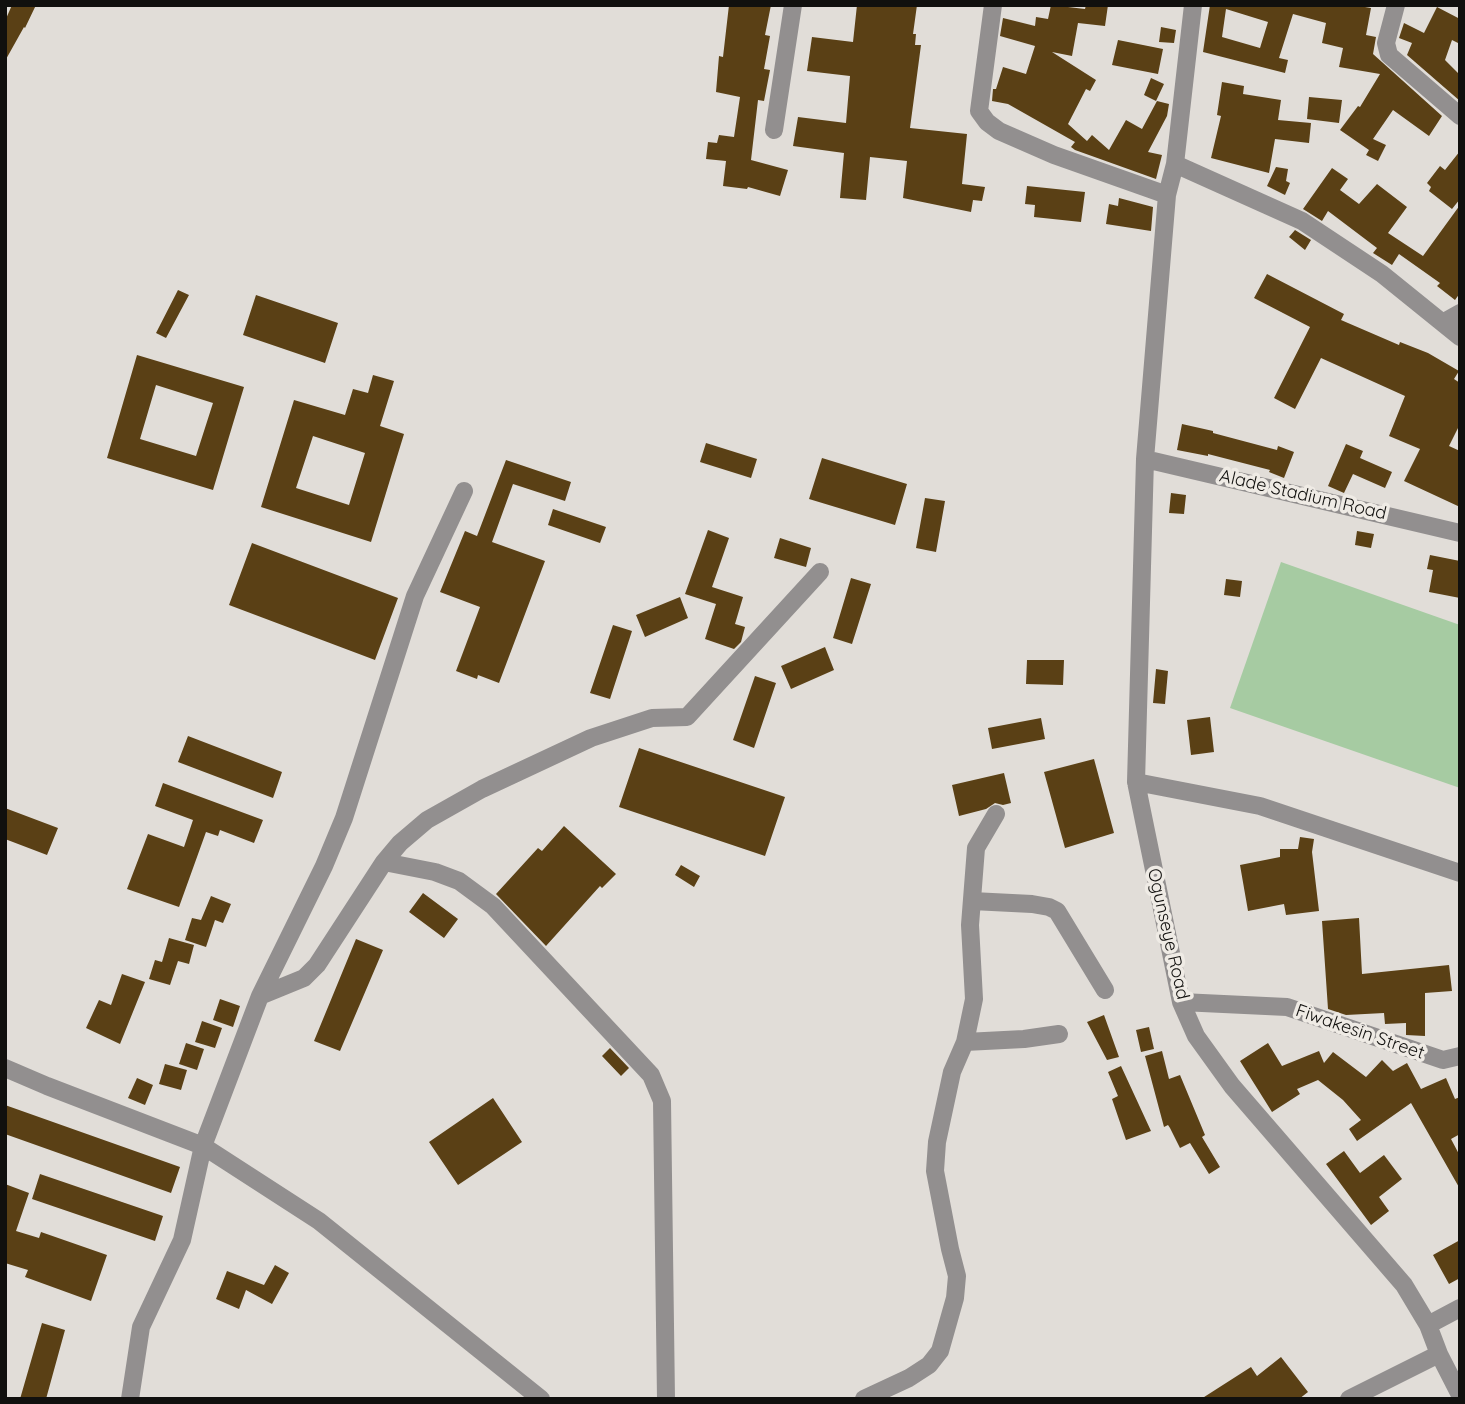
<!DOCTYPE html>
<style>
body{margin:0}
#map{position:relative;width:1465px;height:1404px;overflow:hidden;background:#e1ddd8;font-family:Quicksand,sans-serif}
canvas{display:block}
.frame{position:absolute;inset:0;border:7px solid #11100e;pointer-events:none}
</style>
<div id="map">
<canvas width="1465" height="1404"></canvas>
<div class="frame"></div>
</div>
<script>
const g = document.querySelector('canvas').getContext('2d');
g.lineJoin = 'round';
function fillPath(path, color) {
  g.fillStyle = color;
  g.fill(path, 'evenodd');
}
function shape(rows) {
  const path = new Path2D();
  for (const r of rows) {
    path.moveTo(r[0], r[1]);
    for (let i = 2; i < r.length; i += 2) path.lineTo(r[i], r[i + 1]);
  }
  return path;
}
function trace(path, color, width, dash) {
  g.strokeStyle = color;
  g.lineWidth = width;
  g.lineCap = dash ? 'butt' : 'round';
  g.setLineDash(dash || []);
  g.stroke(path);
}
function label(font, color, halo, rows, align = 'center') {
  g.font = font + ' Quicksand,sans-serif';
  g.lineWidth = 7;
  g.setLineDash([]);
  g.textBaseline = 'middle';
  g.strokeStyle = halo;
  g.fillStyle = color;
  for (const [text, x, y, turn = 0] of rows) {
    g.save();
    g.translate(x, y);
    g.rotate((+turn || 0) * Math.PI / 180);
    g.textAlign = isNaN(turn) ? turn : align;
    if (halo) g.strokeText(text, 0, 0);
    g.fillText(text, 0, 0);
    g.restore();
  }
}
fillPath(shape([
 [1281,562,1460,625,1460,788,1230,708]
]), '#a6cba2');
fillPath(shape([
 [12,5,36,5,25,28,24,27,5,61,5,21],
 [729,5,771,5,765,35,770,36,764,69,770,70,764,101,758,100,751,160,788,170,780,196,748,187,747,189,723,186,726,161,706,159,708,142,717,143,719,135,734,137,740,97,716,92,719,56,723,57],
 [857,5,917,5,913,34,916,34,915,45,921,45,910,128,967,134,962,184,985,187,982,201,973,200,971,212,903,198,907,161,870,157,866,200,840,198,844,153,793,146,798,117,846,123,850,76,807,71,812,37,853,42],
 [1051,5,1085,9,1086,5,1108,5,1105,26,1078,23,1072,56,1052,52,1096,80,1090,91,1086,89,1068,124,1087,141,1092,135,1109,150,1126,120,1142,129,1157,101,1169,104,1167,116,1148,152,1162,155,1156,179,1075,150,1071,147,1075,142,1008,104,992,101,993,89,996,89,1003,67,1026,74,1035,46,1000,36,1003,18,1035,26,1036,17,1048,19],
 [1210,5,1353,5,1371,8,1366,35,1376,37,1373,54,1442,116,1429,136,1393,110,1373,139,1386,145,1378,161,1366,155,1369,150,1340,130,1358,106,1360,107,1380,74,1339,67,1343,48,1322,43,1326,23,1293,14,1279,58,1288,60,1285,73,1203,52],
 [1226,9,1268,22,1260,48,1222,37],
 [1437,7,1460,19,1460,44,1452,40,1445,60,1460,75,1460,101,1407,55,1412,43,1399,38,1404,23,1424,33],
 [1161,27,1176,30,1174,43,1159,42],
 [1118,40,1163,49,1158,74,1112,65],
 [1151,78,1164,84,1156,101,1144,95],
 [1222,82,1244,86,1243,94,1281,100,1278,120,1311,123,1309,143,1275,139,1269,173,1211,158,1221,116,1217,115],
 [1309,97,1342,100,1339,123,1307,119],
 [1460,151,1460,199,1452,209,1429,191,1431,187,1427,183,1440,166,1445,170],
 [1276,167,1288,169,1286,181,1290,183,1285,195,1267,186],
 [1332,168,1348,179,1340,190,1359,204,1377,184,1407,207,1388,233,1423,256,1460,205,1460,293,1455,300,1437,286,1440,283,1399,254,1392,265,1373,253,1377,248,1328,211,1322,221,1303,209],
 [1027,186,1085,192,1081,222,1034,217,1035,205,1025,204],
 [1119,198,1153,207,1151,231,1106,224,1109,204,1118,206],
 [1295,230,1311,240,1305,250,1289,237],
 [1267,274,1344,314,1341,320,1399,345,1400,342,1428,353,1459,371,1454,379,1460,383,1460,424,1449,446,1460,451,1460,507,1404,481,1420,449,1389,436,1405,396,1321,358,1295,409,1274,398,1310,327,1254,298],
 [178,290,189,295,166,338,156,333],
 [256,295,338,323,325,363,243,335],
 [137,355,244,387,213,490,107,458],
 [156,385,213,403,196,456,140,439],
 [373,375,394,381,380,426,404,434,371,542,261,507,294,400,345,415,353,389,368,393],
 [313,436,365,453,349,505,296,488],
 [1182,424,1213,431,1213,433,1277,450,1278,446,1294,452,1284,478,1269,472,1270,470,1208,454,1208,456,1177,450],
 [706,443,757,459,751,478,700,462],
 [1346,444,1363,451,1360,458,1392,472,1385,488,1353,474,1344,493,1328,486],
 [822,458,907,484,895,525,809,499],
 [506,460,571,482,565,501,513,484,492,542,545,561,499,683,478,675,477,679,456,671,480,607,440,592,465,531,477,536],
 [1171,493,1186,495,1184,514,1169,513],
 [925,498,945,501,936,552,916,548],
 [553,509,606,527,600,543,548,525],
 [708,530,729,538,712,587,743,597,735,624,745,627,741,642,734,649,705,639,716,604,685,594],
 [1357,531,1374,534,1371,548,1355,545],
 [780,538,811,548,806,567,774,558],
 [252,543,398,598,375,660,229,605],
 [1430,555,1460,561,1460,598,1429,592,1433,570,1427,569],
 [851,578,871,584,852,644,833,638],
 [1226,579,1242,581,1240,597,1224,595],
 [680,597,688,618,645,637,636,615],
 [613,625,632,631,610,699,590,693],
 [825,647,834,670,791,689,781,666],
 [1027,660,1064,660,1063,685,1026,684],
 [1156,669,1168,671,1165,704,1153,703],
 [755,676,776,683,754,748,733,740],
 [1210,717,1214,752,1191,755,1187,720],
 [1041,718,1045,739,992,749,988,728],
 [188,736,282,772,273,798,178,762],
 [639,748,785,797,765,856,619,807],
 [1094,759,1114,833,1065,848,1044,772],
 [1004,773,1011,803,1003,805,995,803,986,809,959,816,952,785],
 [163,783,263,820,254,843,220,830,218,836,206,832,179,907,127,889,148,834,184,847,193,820,155,806],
 [5,808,58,828,47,855,5,839],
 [564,826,616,874,602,888,600,886,546,946,496,894,538,848,542,851],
 [1300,837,1314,839,1312,852,1319,911,1286,915,1284,904,1248,911,1240,865,1280,857,1280,849,1298,849],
 [681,865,700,876,694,887,675,875],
 [423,893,458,919,444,938,409,912],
 [211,896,231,904,223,923,215,920,206,947,185,940,192,918,201,920],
 [1359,918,1362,974,1449,965,1452,991,1425,993,1425,1036,1406,1035,1406,1023,1385,1024,1384,1013,1346,1015,1328,1009,1322,921],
 [169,938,194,945,189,964,178,961,170,985,149,979,155,960,162,962],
 [356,939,383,950,340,1051,314,1041],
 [122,974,145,982,120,1044,86,1028,99,1000,111,1005],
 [220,999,240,1006,233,1027,213,1020],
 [1104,1015,1119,1057,1107,1060,1087,1022],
 [202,1021,222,1028,215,1048,195,1042],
 [1149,1027,1154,1049,1141,1052,1136,1030],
 [186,1043,204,1049,197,1070,179,1064],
 [1268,1043,1282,1066,1319,1051,1324,1063,1333,1052,1366,1077,1382,1060,1393,1071,1407,1063,1421,1089,1446,1078,1455,1099,1460,1097,1460,1134,1451,1139,1460,1156,1460,1189,1411,1103,1357,1141,1349,1129,1361,1120,1343,1100,1318,1080,1297,1089,1300,1094,1272,1112,1240,1061],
 [610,1048,629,1068,621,1076,602,1056],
 [1162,1051,1169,1079,1180,1075,1205,1135,1202,1137,1220,1167,1209,1174,1190,1143,1180,1148,1170,1128,1168,1125,1164,1127,1145,1056],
 [165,1064,187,1070,181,1090,159,1084],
 [1121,1066,1151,1131,1126,1140,1112,1099,1118,1096,1108,1072],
 [137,1078,153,1085,145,1105,128,1098],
 [493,1098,522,1142,458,1185,429,1142],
 [5,1105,180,1167,171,1193,5,1134],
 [1344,1151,1360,1173,1384,1155,1402,1179,1379,1197,1389,1211,1371,1225,1326,1164],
 [40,1174,163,1216,155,1241,32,1199],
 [5,1184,29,1193,16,1231,39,1238,41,1232,107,1255,91,1301,25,1277,28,1270,5,1263],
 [1460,1240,1460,1278,1449,1284,1433,1255],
 [275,1265,289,1273,272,1304,246,1290,239,1309,216,1299,227,1271,264,1285],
 [42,1323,65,1330,46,1399,20,1399],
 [1281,1357,1308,1392,1299,1399,1201,1399,1251,1367,1257,1376]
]), '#5a4015');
trace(shape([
 [993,5,979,111,987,122,999,131,1054,155,1167,195],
 [1193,5,1175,164,1167,195,1145,459,1136,782,1181,1002,1196,1036,1232,1086,1404,1285,1428,1325,1439,1354,1349,1399],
 [1396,5,1386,43,1389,55,1460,116],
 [774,130,793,5],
 [1175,164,1302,221,1382,274,1460,337],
 [1444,322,1460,313],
 [1145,459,1460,533],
 [1136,782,1260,806,1460,873],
 [384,862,435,872,459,881,493,906,651,1075,662,1101,666,1399],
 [972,901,1032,904,1049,907,1057,911,1105,990],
 [260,996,304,978,317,965,384,862,400,843,427,820,482,789,591,738,652,718,687,717,820,572],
 [1181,1002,1287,1007,1443,1060,1460,1056],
 [965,1042,1024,1039,1059,1034],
 [5,1068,47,1086,203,1146,319,1221,541,1399],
 [1428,1325,1460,1308],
 [1439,1354,1460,1395],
 [130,1399,141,1327,182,1240,203,1146,260,996,324,866,344,818,415,596,464,491],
 [864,1399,909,1378,929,1365,940,1351,955,1298,957,1276,950,1249,935,1171,937,1142,952,1072,965,1042,974,999,970,925,976,848,996,814]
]), '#928f8f', 18);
label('18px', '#11100e', '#efebe5', [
 ["Alade Stadium Road",1303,495,13],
 ["Ogunseye Road",1168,934,77],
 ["Fiwakesin Street",1360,1032,19]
]);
</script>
